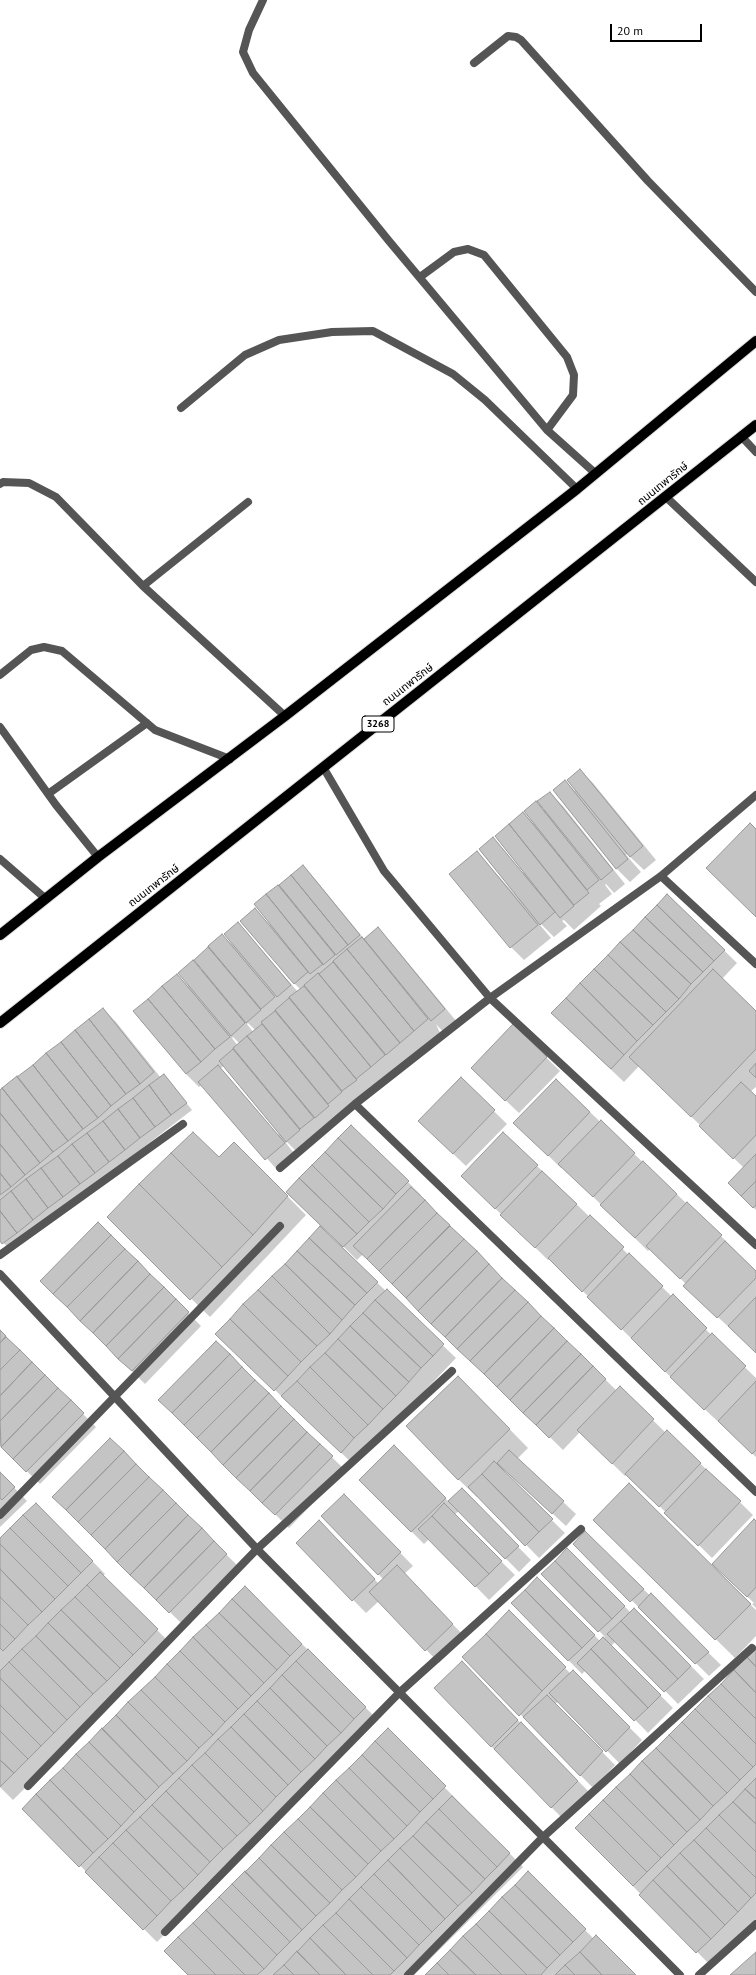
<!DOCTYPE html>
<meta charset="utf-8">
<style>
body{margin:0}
#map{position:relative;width:756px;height:1975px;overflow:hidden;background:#fff;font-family:"PT Sans",sans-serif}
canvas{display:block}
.scale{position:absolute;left:610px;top:24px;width:92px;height:18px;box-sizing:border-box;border:2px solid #000;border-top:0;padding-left:5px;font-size:12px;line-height:14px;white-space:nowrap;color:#000;-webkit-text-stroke:3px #fff;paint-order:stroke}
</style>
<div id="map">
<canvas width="756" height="1975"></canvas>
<div class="scale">20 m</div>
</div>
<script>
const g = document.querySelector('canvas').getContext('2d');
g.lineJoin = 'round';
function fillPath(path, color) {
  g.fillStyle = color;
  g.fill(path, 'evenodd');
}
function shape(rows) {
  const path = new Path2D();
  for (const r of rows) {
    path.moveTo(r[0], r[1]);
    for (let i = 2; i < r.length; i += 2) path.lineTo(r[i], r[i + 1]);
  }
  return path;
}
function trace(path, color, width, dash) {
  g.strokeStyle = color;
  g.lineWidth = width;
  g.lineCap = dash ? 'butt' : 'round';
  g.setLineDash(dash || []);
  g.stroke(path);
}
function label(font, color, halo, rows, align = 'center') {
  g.font = font + ' "PT Sans","Noto Sans Thai",sans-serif';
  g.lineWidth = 4;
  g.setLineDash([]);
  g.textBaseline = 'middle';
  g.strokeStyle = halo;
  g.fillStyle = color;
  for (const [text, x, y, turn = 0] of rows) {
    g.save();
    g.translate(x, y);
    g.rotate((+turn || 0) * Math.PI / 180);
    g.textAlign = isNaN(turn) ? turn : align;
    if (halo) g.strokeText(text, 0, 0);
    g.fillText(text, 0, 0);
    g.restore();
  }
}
fillPath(shape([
 [580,770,593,783,656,860,644,870,627,854,626,855,641,872,630,882,617,869,554,790,565,781,575,791],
 [550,793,563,806,625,884,614,893,606,884,605,885,612,894,599,904,601,906,574,930,564,920,562,921,567,926,554,937,541,924,540,925,551,938,524,960,511,947,477,852,519,899,520,898,493,838,523,873,525,872,496,836,523,813,533,823,536,802,544,811],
 [303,866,315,879,365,940,378,929,391,942,457,1022,444,1033,436,1024,440,1033,299,1154,287,1142,286,1143,297,1157,279,1172,202,1085,199,1087,186,1074,134,1012,177,975,188,986,192,962,204,973,205,972,195,960,222,935,233,945,238,923,298,992,300,989,294,983,255,910,270,925,271,924,255,904],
 [248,1023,256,1031,254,1033,247,1024],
 [233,1037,240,1044,238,1046,232,1038],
 [224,1065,280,1133,278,1135,220,1069],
 [667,895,737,963,722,979,756,1013,756,1087,750,1092,756,1098,756,1210,729,1183,744,1168,701,1126,639,1066,624,1082,565,1026],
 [103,1009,116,1022,161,1078,164,1075,192,1110,10,1250,0,1239,0,1092],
 [513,1025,560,1071,519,1113,485,1081],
 [461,1079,507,1124,466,1166,432,1134],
 [556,1080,721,1236,756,1272,756,1352,697,1298,686,1284,650,1249,648,1251,563,1167,561,1168,528,1136],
 [351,1126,421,1195,419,1197,617,1391,620,1388,666,1433,667,1431,753,1515,712,1558,627,1474,625,1476,580,1432,563,1450,363,1254,357,1260,301,1205],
 [234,1143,306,1215,210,1317,108,1217,219,1159],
 [537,1166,756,1378,756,1457,684,1390,550,1259,548,1260,462,1176],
 [98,1223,201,1326,145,1384,42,1281],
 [320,1228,456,1358,354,1465,216,1334],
 [0,1331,96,1427,40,1484,0,1445],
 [216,1343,345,1470,289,1528,160,1400],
 [477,1396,528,1448,517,1459,576,1514,566,1526,505,1470,503,1472,565,1533,539,1558,478,1496,477,1497,458,1479],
 [110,1440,239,1567,183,1625,54,1497],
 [394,1447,449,1502,462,1490,531,1560,519,1572,459,1511,454,1515,515,1575,489,1600,429,1539,424,1544,360,1480],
 [0,1473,27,1501,0,1527],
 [629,1485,756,1610,756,1636,735,1658,595,1520],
 [36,1504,105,1574,103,1576,170,1643,13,1800,0,1787,0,1540],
 [357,1508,413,1566,404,1574,465,1637,439,1663,379,1601,366,1613,297,1543,332,1535,379,1584,383,1579,323,1516],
 [756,1522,756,1608,752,1604,754,1603,727,1577],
 [585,1532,721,1665,709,1676,574,1544],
 [568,1549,630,1612,634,1609,704,1679,678,1704,616,1641,611,1646,673,1708,648,1733,586,1670,582,1674,512,1603,537,1578,600,1641,605,1637,543,1574],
 [245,1587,378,1720,157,1942,23,1809],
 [509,1612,571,1674,573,1671,642,1740,620,1764,559,1701,555,1704,615,1765,593,1788,464,1657],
 [756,1650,756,1919,710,1965,576,1828],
 [474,1676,591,1794,564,1820,491,1746],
 [388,1730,523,1867,414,1975,189,1975,165,1951],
 [528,1873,594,1939,634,1975,425,1975]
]), '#0003');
const building = shape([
 [580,769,643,846,630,857,567,780,580,769],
 [565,780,628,859,616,869,553,790,565,780],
 [550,792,613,870,601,880,537,801,550,792],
 [536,801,599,880,587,890,524,811,536,801],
 [523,812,589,893,574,905,509,824,523,812],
 [750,823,756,829,756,917,706,868,750,823],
 [509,824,574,906,560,918,495,836,509,824],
 [493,837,555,912,540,925,479,849,493,837],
 [477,851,538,925,510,948,449,874,477,851],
 [303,865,360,935,348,945,291,875,303,865],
 [291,875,348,945,336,955,279,885,291,875],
 [278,885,335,955,323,965,266,894,278,885],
 [266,894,323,964,310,974,254,904,266,894],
 [667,894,725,950,714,961,657,905,667,894],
 [657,905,714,961,703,972,645,917,657,905],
 [255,908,308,972,294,984,240,921,255,908],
 [645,917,703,972,691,984,633,930,645,917],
 [238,922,291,985,277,997,224,934,238,922],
 [378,927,445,1009,431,1021,364,939,378,927],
 [633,930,691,984,679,999,620,942,633,930],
 [222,934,275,997,261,1009,208,946,222,934],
 [362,937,428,1019,414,1031,347,949,362,937],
 [620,942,679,999,666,1012,608,955,620,942],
 [208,947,261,1010,246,1023,194,960,208,947],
 [347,949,414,1031,400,1043,333,961,347,949],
 [608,955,666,1012,653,1025,594,969,608,955],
 [193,960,245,1023,231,1036,178,973,193,960],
 [333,962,400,1043,386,1055,319,974,333,962],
 [594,969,653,1025,637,1041,580,983,594,969],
 [713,969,756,1011,756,1049,691,1117,629,1057,713,969],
 [318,973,385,1055,371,1067,304,985,318,973],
 [177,974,230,1037,215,1049,162,986,177,974],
 [580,983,637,1041,624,1055,566,998,580,983],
 [162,986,215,1049,201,1062,148,999,162,986],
 [304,986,371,1067,356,1079,289,997,304,986],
 [289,998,357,1080,342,1091,275,1010,289,998],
 [566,998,624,1055,611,1069,551,1013,566,998],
 [148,999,201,1062,186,1074,133,1011,148,999],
 [103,1008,154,1072,140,1084,89,1019,103,1008],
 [275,1011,342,1092,328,1104,261,1022,275,1011],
 [89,1019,140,1084,126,1094,75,1030,89,1019],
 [262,1024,329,1106,315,1118,247,1036,262,1024],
 [513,1024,547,1057,505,1101,471,1068,513,1024],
 [75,1030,126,1094,111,1106,61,1042,75,1030],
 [247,1036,314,1118,300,1129,233,1048,247,1036],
 [61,1042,111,1106,98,1118,46,1053,61,1042],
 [233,1049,300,1130,286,1142,219,1061,233,1049],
 [46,1053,98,1118,83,1129,33,1065,46,1053],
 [756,1063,756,1078,749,1071,756,1063],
 [33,1065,83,1129,68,1141,17,1077,33,1065],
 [218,1065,285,1143,265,1160,198,1082,218,1065],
 [164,1074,187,1103,171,1115,149,1085,164,1074],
 [17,1076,68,1141,53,1152,2,1088,17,1076],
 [461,1077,495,1110,453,1154,418,1121,461,1077],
 [556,1079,590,1112,548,1156,513,1123,556,1079],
 [741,1082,756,1096,756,1135,733,1159,699,1126,741,1082],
 [149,1085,171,1115,155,1127,133,1098,149,1085],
 [2,1088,53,1152,40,1163,0,1113,0,1090,2,1088],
 [133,1098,155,1127,140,1138,118,1109,133,1098],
 [118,1109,140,1138,125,1150,103,1121,118,1109],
 [0,1113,40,1163,25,1175,0,1144,0,1113],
 [601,1120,635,1153,593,1197,558,1164,601,1120],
 [103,1121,125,1150,109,1162,87,1133,103,1121],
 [351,1125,409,1181,396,1194,338,1138,351,1125],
 [193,1132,219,1157,234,1142,288,1196,253,1235,171,1153,193,1132],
 [503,1132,538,1165,495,1209,461,1176,503,1132],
 [87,1133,109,1162,95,1173,72,1144,87,1133],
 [338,1138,396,1194,383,1209,325,1152,338,1138],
 [0,1144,25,1175,11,1187,0,1173,0,1144],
 [72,1144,95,1173,80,1184,58,1156,72,1144],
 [325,1152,383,1209,369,1222,312,1165,325,1152],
 [171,1153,253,1235,222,1267,139,1184,171,1153],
 [756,1154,756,1181,741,1196,728,1183,756,1154],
 [58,1156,80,1184,63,1197,41,1168,58,1156],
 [643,1161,677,1194,635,1238,600,1205,643,1161],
 [312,1165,369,1222,357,1234,299,1178,312,1165],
 [41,1168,63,1197,48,1208,26,1179,41,1168],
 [542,1171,577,1204,535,1248,500,1215,542,1171],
 [0,1173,11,1187,0,1195,0,1173],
 [299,1178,357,1234,343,1247,286,1192,299,1178],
 [26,1179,48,1208,33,1220,11,1191,26,1179],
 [756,1181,756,1205,753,1208,741,1196,756,1181],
 [139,1184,222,1267,190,1300,107,1217,139,1184],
 [411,1187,425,1200,367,1259,353,1246,411,1187],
 [11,1191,33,1220,17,1233,0,1211,0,1200,11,1191],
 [425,1200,437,1213,379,1271,367,1259,425,1200],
 [687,1202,722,1235,680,1279,646,1246,687,1202],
 [0,1211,17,1233,2,1244,0,1241,0,1211],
 [437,1213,450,1225,392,1284,379,1271,437,1213],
 [590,1215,624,1247,582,1292,548,1258,590,1215],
 [98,1222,111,1235,53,1294,40,1281,98,1222],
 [320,1226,378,1282,367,1293,309,1238,320,1226],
 [450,1226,464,1239,406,1298,392,1284,450,1226],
 [111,1235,125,1249,67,1307,53,1294,111,1235],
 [309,1238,367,1293,355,1305,297,1251,309,1238],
 [464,1239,477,1251,418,1311,406,1298,464,1239],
 [725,1241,756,1271,756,1278,717,1318,683,1286,725,1241],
 [125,1249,138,1261,80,1321,67,1307,125,1249],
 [297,1251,355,1305,342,1320,285,1264,297,1251],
 [477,1251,489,1264,431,1324,418,1311,477,1251],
 [629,1253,663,1286,621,1330,587,1297,629,1253],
 [138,1261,150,1274,93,1333,80,1321,138,1261],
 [285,1264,342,1320,330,1334,272,1276,285,1264],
 [489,1264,502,1278,445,1337,431,1324,489,1264],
 [150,1274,164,1287,106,1346,93,1333,150,1274],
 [272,1276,330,1334,317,1346,258,1290,272,1276],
 [502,1278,515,1290,457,1349,445,1337,502,1278],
 [164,1287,176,1299,118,1359,106,1346,164,1287],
 [387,1289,444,1344,433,1356,375,1300,387,1289],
 [258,1290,317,1346,301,1362,243,1304,258,1290],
 [515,1290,528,1302,470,1361,457,1349,515,1290],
 [673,1294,707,1328,665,1372,631,1338,673,1294],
 [756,1297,756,1353,728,1326,756,1297],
 [176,1299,189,1312,132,1371,118,1359,176,1299],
 [375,1300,433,1356,421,1368,363,1313,375,1300],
 [528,1302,541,1316,484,1374,470,1361,528,1302],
 [243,1304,301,1362,288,1376,230,1319,243,1304],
 [363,1313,421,1368,409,1382,350,1326,363,1313],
 [541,1316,554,1328,497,1387,484,1374,541,1316],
 [230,1319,288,1376,274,1391,215,1334,230,1319],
 [350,1326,409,1382,396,1396,338,1339,350,1326],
 [554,1328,567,1341,510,1400,497,1387,554,1328],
 [0,1330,6,1336,0,1343,0,1330],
 [712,1333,746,1366,704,1410,670,1377,712,1333],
 [6,1337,20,1350,0,1370,0,1343,6,1337],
 [338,1339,396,1396,383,1409,325,1353,338,1339],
 [216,1341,230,1354,172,1413,158,1400,216,1341],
 [567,1341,581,1354,523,1413,510,1400,567,1341],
 [20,1350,32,1362,0,1396,0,1370,20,1350],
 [325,1353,383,1409,368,1425,310,1367,325,1353],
 [230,1354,242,1367,184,1425,172,1413,230,1354],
 [581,1354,593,1366,536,1425,523,1413,581,1354],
 [32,1362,45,1375,0,1421,0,1396,32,1362],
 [593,1366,606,1379,549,1438,536,1425,593,1366],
 [242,1367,255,1380,197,1438,184,1425,242,1367],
 [310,1367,368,1425,354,1438,297,1381,310,1367],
 [45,1375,58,1388,1,1447,0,1421,45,1375],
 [458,1376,510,1429,458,1480,406,1426,458,1376],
 [255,1380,269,1393,211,1452,197,1438,255,1380],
 [297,1381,354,1438,341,1453,281,1396,297,1381],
 [756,1381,756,1450,752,1454,718,1421,756,1381],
 [620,1386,654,1419,612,1464,577,1430,620,1386],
 [58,1388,71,1400,13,1459,1,1447,58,1388],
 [269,1393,281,1406,223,1465,211,1452,269,1393],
 [71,1400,84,1413,26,1472,13,1459,71,1400],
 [281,1406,294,1419,236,1478,223,1465,281,1406],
 [294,1419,307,1432,250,1491,236,1478,294,1419],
 [667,1430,701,1463,659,1507,625,1474,667,1430],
 [307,1432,320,1444,262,1503,250,1491,307,1432],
 [110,1438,124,1451,66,1510,52,1497,110,1438],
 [320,1444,333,1456,275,1515,262,1503,320,1444],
 [394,1445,446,1498,411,1532,359,1480,394,1445],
 [509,1450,564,1501,552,1514,497,1463,509,1450],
 [124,1451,136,1464,78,1522,66,1510,124,1451],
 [494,1461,553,1519,539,1532,482,1474,494,1461],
 [136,1464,149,1477,91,1535,78,1522,136,1464],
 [706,1469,741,1501,698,1546,664,1513,706,1469],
 [0,1472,15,1487,2,1500,0,1498,0,1472],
 [482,1474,539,1532,525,1546,468,1487,482,1474],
 [149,1477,163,1490,105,1549,91,1535,149,1477],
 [629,1483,751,1604,715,1640,593,1520,629,1483],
 [462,1488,519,1546,505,1559,448,1501,462,1488],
 [163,1490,176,1503,117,1562,105,1549,163,1490],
 [344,1494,401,1552,378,1575,321,1516,344,1494],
 [36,1503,93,1561,81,1573,23,1515,36,1503],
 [176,1503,188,1515,130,1575,117,1562,176,1503],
 [444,1503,502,1561,489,1574,432,1516,444,1503],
 [23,1515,81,1573,68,1586,10,1528,23,1515],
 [188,1515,202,1528,144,1588,130,1575,188,1515],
 [432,1516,489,1574,475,1587,418,1529,432,1516],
 [754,1519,756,1521,756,1587,747,1597,712,1564,754,1519],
 [319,1520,375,1579,352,1601,296,1543,319,1520],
 [10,1528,68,1586,55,1599,0,1544,0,1538,10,1528],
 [202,1528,214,1541,156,1600,144,1588,202,1528],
 [585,1531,644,1589,630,1602,573,1544,585,1531],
 [214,1541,227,1554,169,1613,156,1600,214,1541],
 [0,1544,55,1599,42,1612,0,1569,0,1544],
 [567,1548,625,1606,612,1619,555,1561,567,1548],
 [555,1561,612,1619,598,1632,541,1574,555,1561],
 [397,1565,453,1624,425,1651,369,1592,397,1565],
 [0,1569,42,1612,28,1625,0,1597,0,1569],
 [100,1572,158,1629,145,1643,87,1585,100,1572],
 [537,1577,595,1635,582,1648,525,1590,537,1577],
 [87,1585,145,1643,133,1655,75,1597,87,1585],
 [245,1586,302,1644,290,1656,232,1599,245,1586],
 [525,1590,582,1648,568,1661,511,1603,525,1590],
 [651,1593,709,1652,695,1664,638,1607,651,1593],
 [0,1597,28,1625,15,1639,0,1624,0,1597],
 [75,1597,133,1655,120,1668,61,1610,75,1597],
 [232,1599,290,1656,277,1670,219,1613,232,1599],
 [634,1608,691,1666,678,1679,621,1621,634,1608],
 [61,1610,120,1668,107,1681,48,1623,61,1610],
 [509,1610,566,1667,542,1691,486,1634,509,1610],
 [219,1613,277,1670,264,1683,206,1625,219,1613],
 [621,1621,678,1679,664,1692,607,1634,621,1621],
 [48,1623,107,1681,93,1694,36,1636,48,1623],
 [0,1624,15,1639,3,1651,0,1648,0,1624],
 [206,1625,264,1683,251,1696,193,1637,206,1625],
 [486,1634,542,1691,519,1716,462,1657,486,1634],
 [36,1636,93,1694,80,1707,22,1649,36,1636],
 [193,1637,251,1696,238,1709,180,1651,193,1637],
 [603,1637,661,1695,648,1708,591,1649,603,1637],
 [756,1648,756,1667,747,1657,756,1648],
 [22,1649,80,1707,67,1720,9,1662,22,1649],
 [308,1649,366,1707,354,1719,296,1661,308,1649],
 [591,1649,648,1708,634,1721,577,1663,591,1649],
 [180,1651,238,1709,225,1722,167,1664,180,1651],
 [747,1657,756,1667,756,1693,734,1670,747,1657],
 [296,1661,354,1719,341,1733,282,1675,296,1661],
 [462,1661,518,1720,491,1747,434,1688,462,1661],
 [9,1662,67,1720,54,1733,0,1678,0,1671,9,1662],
 [167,1664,225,1722,213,1735,155,1677,167,1664],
 [573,1670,630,1727,606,1752,549,1693,573,1670],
 [734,1670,756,1693,756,1719,721,1684,734,1670],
 [282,1675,341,1733,327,1746,270,1688,282,1675],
 [155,1677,213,1735,199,1748,141,1690,155,1677],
 [0,1678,54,1733,41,1746,0,1705,0,1678],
 [721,1684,756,1719,756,1744,708,1696,721,1684],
 [270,1688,327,1746,315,1759,257,1701,270,1688],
 [141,1690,199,1748,187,1761,128,1702,141,1690],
 [547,1695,603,1751,580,1776,523,1717,547,1695],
 [708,1696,756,1744,756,1764,753,1767,695,1709,708,1696],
 [257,1701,315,1759,301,1772,244,1714,257,1701],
 [128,1702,187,1761,173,1774,116,1715,128,1702],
 [0,1705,41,1746,28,1759,0,1731,0,1705],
 [695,1709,753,1767,740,1780,682,1722,695,1709],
 [244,1714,301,1772,288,1785,231,1727,244,1714],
 [116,1715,173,1774,159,1787,102,1729,116,1715],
 [521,1722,578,1781,551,1808,494,1749,521,1722],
 [682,1722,740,1780,727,1793,669,1735,682,1722],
 [231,1727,288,1785,276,1797,218,1739,231,1727],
 [102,1728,159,1787,146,1800,89,1742,102,1728],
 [388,1728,446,1786,433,1799,375,1741,388,1728],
 [0,1731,28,1759,14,1773,0,1760,0,1731],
 [669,1735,727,1793,713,1806,656,1748,669,1735],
 [218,1739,276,1797,263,1811,205,1753,218,1739],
 [375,1741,433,1799,420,1812,362,1755,375,1741],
 [89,1742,146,1800,134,1812,76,1754,89,1742],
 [656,1748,713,1806,700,1820,642,1761,656,1748],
 [205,1753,263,1811,250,1824,192,1765,205,1753],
 [76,1754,134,1812,121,1826,63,1768,76,1754],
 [362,1755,420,1812,407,1826,349,1768,362,1755],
 [0,1760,14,1773,0,1787,0,1760],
 [642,1761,700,1820,687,1832,630,1774,642,1761],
 [192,1765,250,1824,237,1836,179,1778,192,1765],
 [63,1768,121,1826,108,1839,50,1780,63,1768],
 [349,1768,407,1826,394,1839,336,1780,349,1768],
 [630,1774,687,1832,674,1845,616,1787,630,1774],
 [179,1778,237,1836,223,1849,166,1791,179,1778],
 [756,1778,756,1799,745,1789,756,1778],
 [50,1780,108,1839,93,1853,36,1794,50,1780],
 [336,1780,394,1839,381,1851,323,1793,336,1780],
 [616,1787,674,1845,661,1858,603,1800,616,1787],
 [745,1789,756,1799,756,1824,733,1802,745,1789],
 [166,1791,223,1849,210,1862,152,1805,166,1791],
 [323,1793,381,1851,368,1864,310,1807,323,1793],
 [36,1794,93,1853,79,1867,22,1809,36,1794],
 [452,1796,510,1853,497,1867,439,1809,452,1796],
 [603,1800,661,1858,647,1872,589,1814,603,1800],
 [733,1802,756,1824,756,1852,719,1815,733,1802],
 [152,1805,210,1862,198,1875,140,1817,152,1805],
 [310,1807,368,1864,356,1877,298,1819,310,1807],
 [439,1809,497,1867,485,1879,426,1822,439,1809],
 [589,1814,647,1872,633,1886,575,1828,589,1814],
 [719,1815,756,1852,756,1878,706,1828,719,1815],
 [140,1817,198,1875,184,1889,126,1830,140,1817],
 [298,1819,356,1877,342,1890,284,1832,298,1819],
 [426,1822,485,1879,472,1893,413,1836,426,1822],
 [706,1828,756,1878,756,1893,751,1898,694,1840,706,1828],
 [126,1830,184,1889,171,1901,113,1843,126,1830],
 [284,1832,342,1890,330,1903,271,1845,284,1832],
 [413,1836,472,1893,458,1906,400,1848,413,1836],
 [694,1840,751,1898,738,1912,680,1853,694,1840],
 [113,1843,171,1901,157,1916,99,1857,113,1843],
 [271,1845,330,1903,316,1916,259,1858,271,1845],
 [400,1848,458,1906,445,1919,388,1860,400,1848],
 [680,1853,738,1912,725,1925,667,1866,680,1853],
 [99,1857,157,1916,143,1930,85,1872,99,1857],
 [259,1858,316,1916,302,1930,245,1872,259,1858],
 [388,1860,445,1919,432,1932,374,1874,388,1860],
 [667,1866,725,1925,711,1939,653,1880,667,1866],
 [245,1871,302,1930,290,1942,232,1884,245,1871],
 [528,1871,586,1929,573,1942,515,1885,528,1871],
 [374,1874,432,1932,419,1945,361,1887,374,1874],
 [653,1880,711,1939,696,1953,639,1895,653,1880],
 [232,1884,290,1942,277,1955,219,1897,232,1884],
 [515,1885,573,1942,560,1955,502,1897,515,1885],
 [361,1887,419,1945,407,1958,349,1899,361,1887],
 [219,1897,277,1955,264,1969,206,1910,219,1897],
 [502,1897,560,1955,547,1968,489,1911,502,1897],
 [349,1899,407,1958,394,1971,336,1913,349,1899],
 [206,1910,264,1969,257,1975,245,1975,193,1923,206,1910],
 [489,1911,547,1968,541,1975,527,1975,476,1924,489,1911],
 [336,1913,394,1971,390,1975,373,1975,323,1925,336,1913],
 [193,1923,245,1975,216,1975,178,1937,193,1923],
 [476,1924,527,1975,502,1975,463,1936,476,1924],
 [323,1925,373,1975,346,1975,310,1938,323,1925],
 [596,1935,636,1975,602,1975,580,1952,596,1935],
 [463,1936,502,1975,476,1975,450,1950,463,1936],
 [178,1937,216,1975,188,1975,164,1951,178,1937],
 [310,1938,346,1975,320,1975,297,1952,310,1938],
 [450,1950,476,1975,449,1975,437,1963,450,1950],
 [297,1951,320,1975,294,1975,284,1965,297,1951],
 [580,1952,602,1975,575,1975,565,1965,580,1952],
 [756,1952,756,1975,730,1975,756,1952],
 [437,1963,449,1975,425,1975,437,1963],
 [284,1965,294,1975,273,1975,284,1965],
 [565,1965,575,1975,555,1975,565,1965]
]);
fillPath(building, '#c4c4c4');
trace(building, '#999', 1);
const primary = shape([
 [0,935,98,857,285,716,577,489,756,341],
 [0,1023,756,425]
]);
trace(primary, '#dbdbdb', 12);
trace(shape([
 [263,0,249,30,243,52,253,73,389,241,547,430,595,473],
 [474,63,508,36,516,37,521,40,648,181,756,292],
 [420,277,454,252,468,249,484,255,567,357,574,375,573,395,547,430],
 [181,408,245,355,279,340,332,332,373,331,453,374,485,400,577,489],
 [741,436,756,452],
 [666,497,756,582],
 [0,675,31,650,44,647,62,651,155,730,230,759],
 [0,727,56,805,98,857],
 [48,794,147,723]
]), '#555', 8);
trace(shape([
 [0,484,3,482,29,483,56,497,143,586,285,716],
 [143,586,248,502],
 [323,767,384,871,490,998,756,1245],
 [0,859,46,899],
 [661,876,756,964],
 [355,1104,756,1492],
 [280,1168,355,1104,490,998,661,876,756,795],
 [0,1255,183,1124],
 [0,1274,257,1549,680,1975],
 [0,1515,280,1226],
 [28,1786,257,1549,452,1371],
 [165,1932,399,1693,581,1529],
 [408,1975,542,1838,752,1648],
 [699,1975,756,1924]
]), '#555', 8);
trace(primary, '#000', 10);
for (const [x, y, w] of [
 [378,724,32]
]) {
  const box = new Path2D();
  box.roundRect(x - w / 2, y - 8, w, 16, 3);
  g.fillStyle = '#fff';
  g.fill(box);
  trace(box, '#000', 1);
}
label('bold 10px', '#000', null, [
 ["3268",378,724]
]);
label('11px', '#000', '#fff', [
 ["ถนนเทพารักษ์",663,484,-39],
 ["ถนนเทพารักษ์",408,685,-38],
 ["ถนนเทพารักษ์",154,886,-38]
]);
</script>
